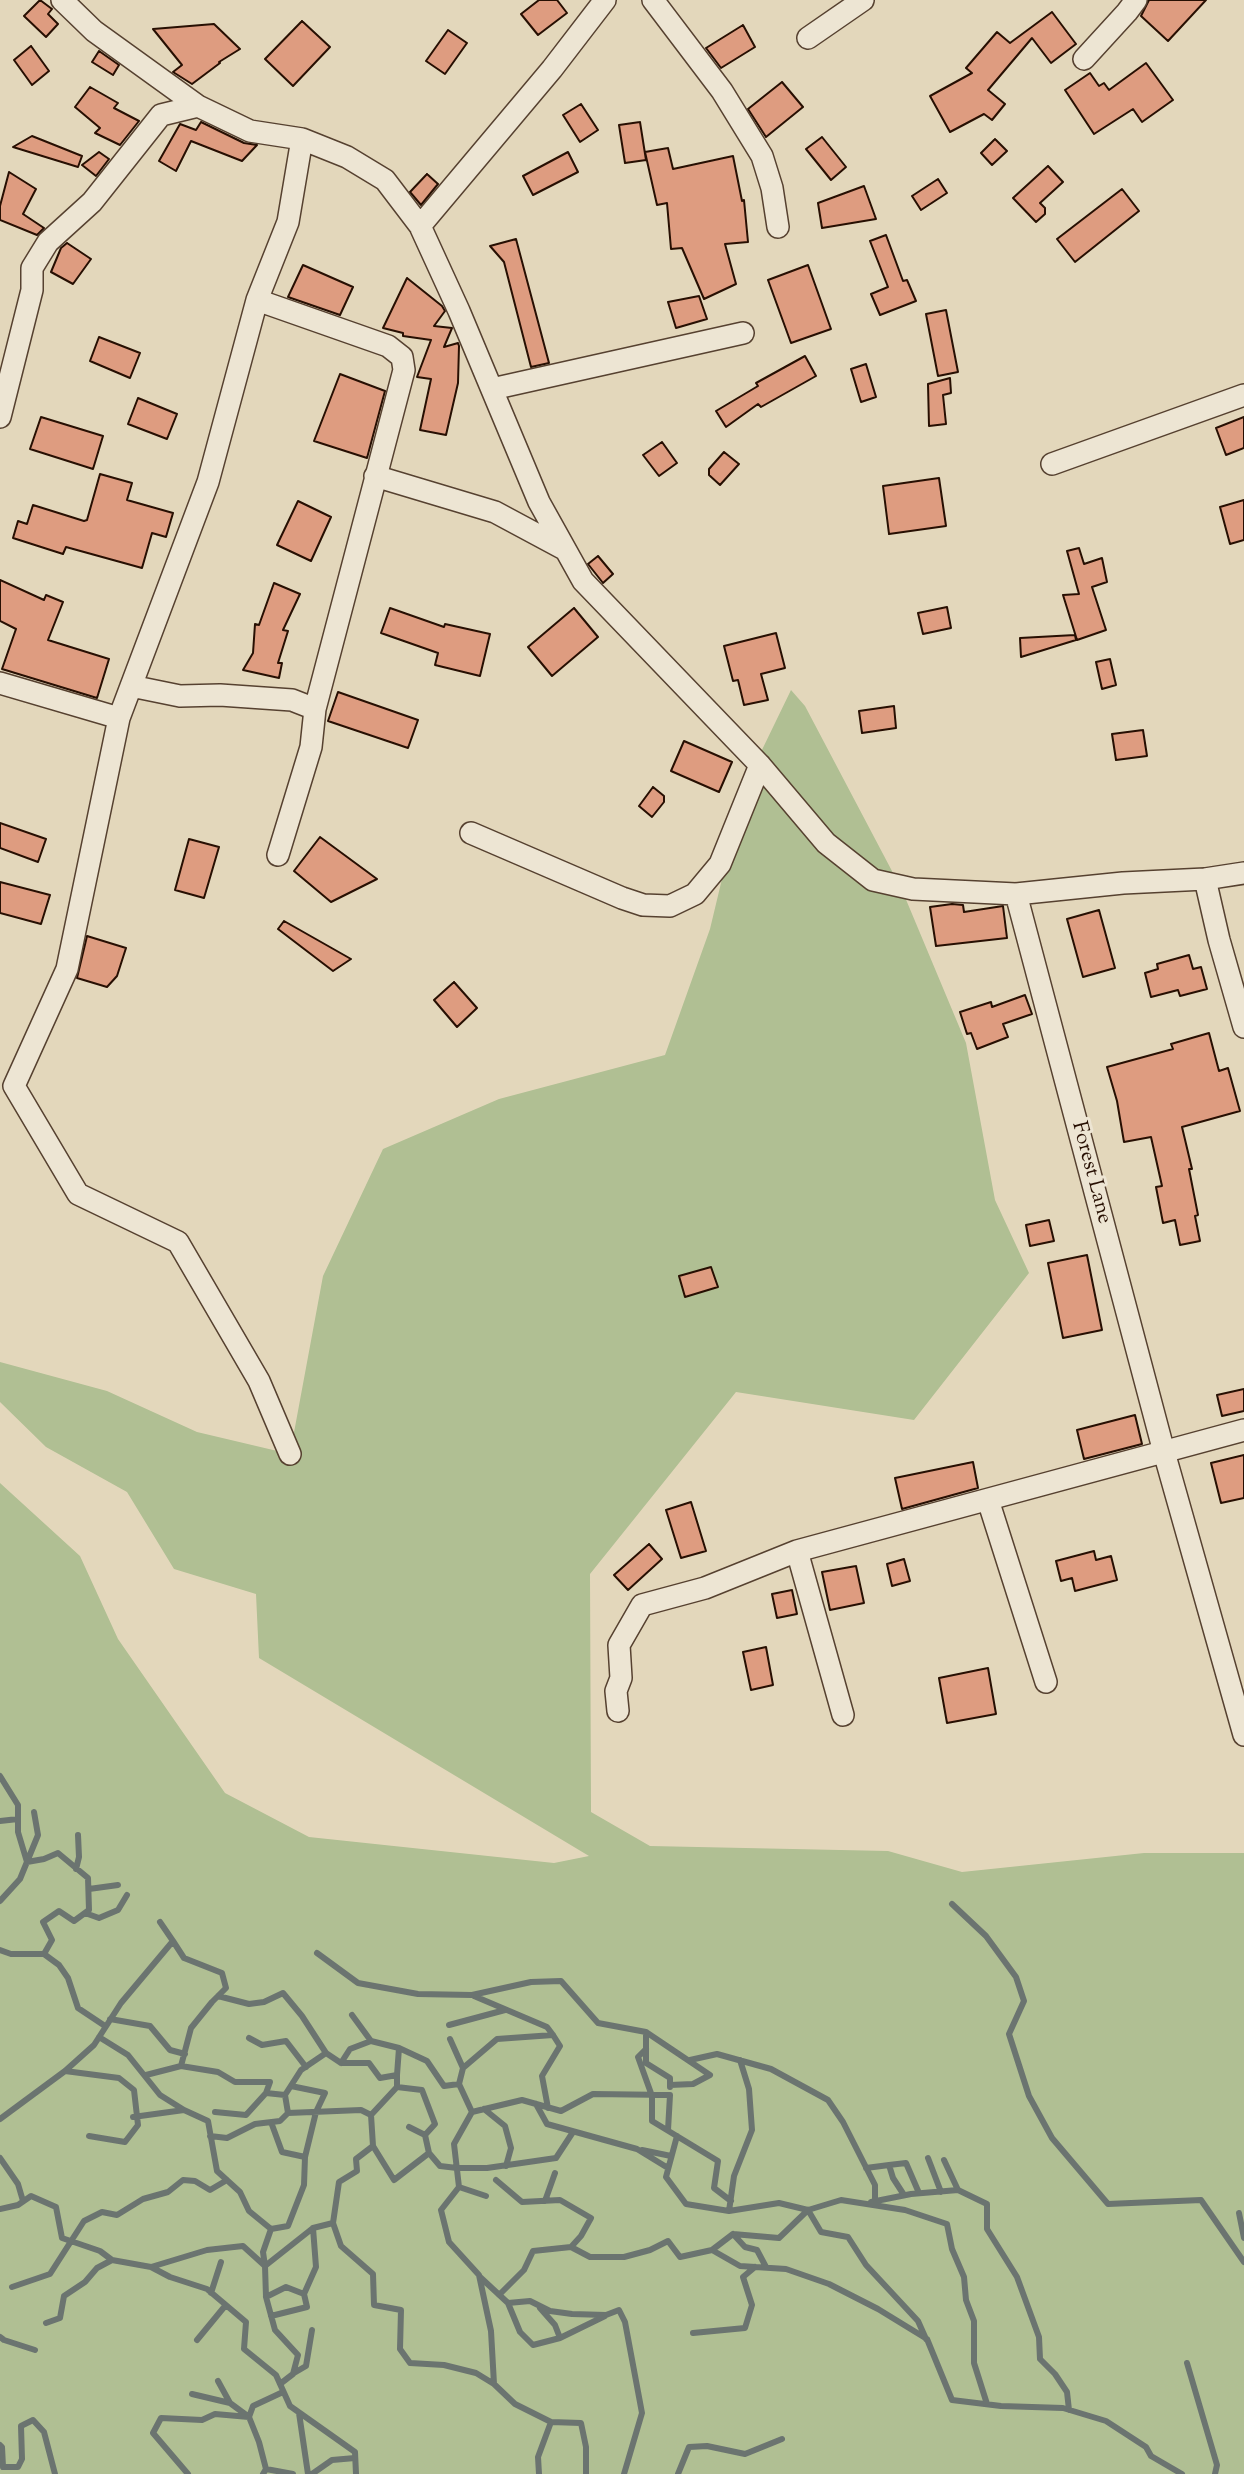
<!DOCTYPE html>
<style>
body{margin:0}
canvas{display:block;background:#e3d7bb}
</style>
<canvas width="1244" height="2474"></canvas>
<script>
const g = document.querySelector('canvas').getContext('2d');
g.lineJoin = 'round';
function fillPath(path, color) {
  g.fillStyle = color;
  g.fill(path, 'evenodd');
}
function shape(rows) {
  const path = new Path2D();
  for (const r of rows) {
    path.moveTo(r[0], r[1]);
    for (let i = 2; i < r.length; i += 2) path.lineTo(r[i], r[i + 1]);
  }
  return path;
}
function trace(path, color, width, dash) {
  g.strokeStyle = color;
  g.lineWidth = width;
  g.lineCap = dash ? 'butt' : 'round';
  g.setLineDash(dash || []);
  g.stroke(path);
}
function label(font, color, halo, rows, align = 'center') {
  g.font = font + ' "Sorts Mill Goudy",serif';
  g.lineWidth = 6;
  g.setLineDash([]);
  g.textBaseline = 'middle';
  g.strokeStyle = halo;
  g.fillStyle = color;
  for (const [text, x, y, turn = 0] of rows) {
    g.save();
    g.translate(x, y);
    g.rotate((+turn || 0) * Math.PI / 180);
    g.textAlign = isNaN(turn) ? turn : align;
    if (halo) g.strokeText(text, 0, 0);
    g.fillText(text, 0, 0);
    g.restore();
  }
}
fillPath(shape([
 [791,690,805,706,902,890,966,1043,995,1200,1029,1273,914,1420,736,1392,590,1574,591,1812,650,1846,888,1851,962,1872,1144,1853,1244,1853,1244,2474,0,2474,0,1483,80,1556,118,1639,225,1793,309,1837,554,1863,589,1856,259,1658,256,1594,174,1569,127,1492,46,1447,0,1402,0,1362,107,1391,197,1432,290,1454,323,1276,383,1149,499,1099,665,1055,710,929,744,787]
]), '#b0bf93');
trace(shape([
 [0,1776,18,1805,18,1832,27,1862,44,1859,58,1853,88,1878,89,1910,74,1921,59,1911,43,1922,52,1940,44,1954],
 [0,1821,18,1819],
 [76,1869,79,1857,78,1835],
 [89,1889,118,1885],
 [0,1901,20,1879,38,1835,34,1812],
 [952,1904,986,1936,1016,1977,1024,2001,1009,2034,1029,2096,1052,2138,1108,2204,1201,2200,1244,2262],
 [85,1913,99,1918,118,1910,127,1895],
 [173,1941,184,1958,222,1973,226,1988,212,2002,191,2028,181,2066,218,2072,235,2082,270,2082,266,2093],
 [0,1950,11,1954,44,1954,59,1965,68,1978,78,2008,105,2026],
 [317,1953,358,1983,418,1994,472,1995,531,1982,561,1981,598,2023,646,2032,710,2075,693,2084,670,2085],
 [218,1996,249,2004,264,2002,283,1993,302,2016,326,2053,301,2070,285,2095],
 [474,1996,547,2027,553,2035,560,2046,542,2076,548,2108],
 [352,2015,371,2041,399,2048,427,2061,444,2086,459,2084],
 [110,2019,150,2026,170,2050,185,2054],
 [449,2025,505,2010],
 [646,2032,646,2063,670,2078,670,2087],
 [99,2037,128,2055,160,2095,184,2110],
 [249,2038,262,2045,286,2041,306,2067],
 [450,2039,463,2068,459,2084,472,2112,522,2100,561,2111,593,2094,670,2095,668,2130],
 [646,2049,638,2057,652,2096,652,2121,718,2161,714,2188,731,2201],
 [326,2053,341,2063,350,2049,371,2041],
 [690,2060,717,2054,771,2069,828,2100,843,2122,875,2185,875,2201],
 [341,2063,369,2063,380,2078,397,2075,397,2087],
 [463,2068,497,2039,553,2035],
 [65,2071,119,2078,134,2090,138,2125,125,2142,89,2136],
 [146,2075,181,2066],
 [397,2075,399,2048],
 [291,2086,325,2093,316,2112,305,2157],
 [536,2104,547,2124,637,2149,668,2168],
 [484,2109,505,2126,511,2148,506,2166],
 [215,2112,246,2115,266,2093,285,2095,288,2113,361,2110,371,2115,373,2146,394,2180,429,2153,440,2166,457,2168,487,2168,556,2158,573,2132],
 [472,2112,454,2144,459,2187,441,2210,449,2242,479,2275,491,2331,494,2384,515,2404,551,2422,581,2423,586,2447,586,2474],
 [371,2115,397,2087,422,2090,435,2124,425,2135],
 [133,2117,184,2110,208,2121,217,2171,240,2192,249,2211,271,2229,263,2252,265,2266,313,2228,333,2223,339,2182,357,2171,356,2159,373,2146],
 [0,2119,65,2071,94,2045,121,2003,173,1941,160,1922],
 [409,2127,425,2135,429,2153],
 [210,2136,227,2138,255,2124,280,2121,288,2113],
 [677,2136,666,2177,686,2204,729,2211,779,2203,808,2210,841,2200,905,2210,947,2224,952,2249,964,2277,966,2300,974,2321,974,2363,987,2404],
 [642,2150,671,2156],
 [0,2158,18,2184,23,2201],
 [928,2158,941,2192],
 [944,2160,958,2190,987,2204,987,2229,1017,2277,1039,2337,1040,2359,1055,2374,1067,2392,1069,2410],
 [889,2165,906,2163,919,2193],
 [866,2168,889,2165,893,2178,904,2195],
 [496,2180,522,2202,560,2200,591,2218,581,2236,571,2247],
 [459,2187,486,2196],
 [545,2201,555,2173],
 [871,2202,911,2194,958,2190],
 [0,2209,18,2205,31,2196,56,2207,62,2238,100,2251,112,2260,151,2267,170,2277,207,2289,246,2322,244,2349,276,2375,290,2406,355,2452,356,2474],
 [729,2211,734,2176,752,2130,749,2089,740,2060],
 [1239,2213,1244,2238],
 [333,2223,341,2246,373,2274,374,2305,401,2310,400,2349,410,2363,444,2365,476,2373,494,2384],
 [271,2229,288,2226,304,2185,305,2157,282,2152,271,2122],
 [733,2234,745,2247,757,2250,766,2267],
 [712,2250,740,2266,786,2269,829,2284,878,2309,927,2339,952,2400,1001,2406,1063,2408,1106,2421,1146,2447,1151,2456,1182,2474],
 [151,2267,207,2250,243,2246,265,2266,266,2297,275,2330,298,2355,293,2374,280,2384],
 [480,2277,508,2303,530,2301,550,2311,572,2314,606,2315,619,2310,625,2322,642,2413,624,2474],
 [12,2287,50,2274,84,2221,102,2212,117,2215,143,2199,168,2192,183,2180,195,2181,210,2190,227,2180],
 [211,2293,221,2262],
 [499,2295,524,2270,533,2251,571,2247,590,2257,624,2257,650,2250,668,2241,680,2257,712,2250,733,2234,779,2238,808,2210,821,2232,848,2237,866,2265,918,2321,926,2339],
 [266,2297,286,2287,304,2294],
 [508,2303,520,2332,533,2345,560,2338,605,2316],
 [540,2308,555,2325,560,2338],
 [271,2316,307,2307,304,2294,316,2267,313,2228],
 [46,2323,60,2318,64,2296,85,2282,97,2268,112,2260],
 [693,2333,745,2328,752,2305,743,2277,755,2267],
 [0,2337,4,2340,35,2350],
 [197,2340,225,2306],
 [1187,2363,1217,2465,1215,2474],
 [294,2373,306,2366,312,2330],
 [218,2381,230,2403,249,2417,259,2442,266,2469],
 [192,2394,230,2403],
 [299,2413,308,2474],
 [0,2445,2,2447,3,2467,18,2467,22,2459,21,2426,33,2420,44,2432,55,2474],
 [188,2474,153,2433,161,2418,202,2420,215,2414,249,2417,253,2406,283,2392],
 [263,2474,266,2469,293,2474],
 [312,2474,332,2460,355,2458],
 [539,2474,538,2457,551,2422],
 [678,2474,689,2447,707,2446,745,2454,782,2439]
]), '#6b7470', 6);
const building = shape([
 [40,0,52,9,48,14,58,24,46,37,24,16,40,0],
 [539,0,557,0,567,13,538,35,521,14,539,0],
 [1149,0,1206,0,1168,41,1141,16,1149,0],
 [1052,12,1076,44,1051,63,1032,38,988,90,1005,104,992,120,984,114,950,132,930,96,972,73,966,68,997,32,1010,43,1052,12],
 [302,21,330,47,293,86,265,59,302,21],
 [214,24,240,49,219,62,220,63,192,84,173,72,182,65,153,29,214,24],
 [743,25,755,47,721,68,706,48,743,25],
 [448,30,467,43,445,74,426,61,448,30],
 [31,46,49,71,32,85,14,60,31,46],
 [99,51,119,65,113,75,92,62,99,51],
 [1146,63,1173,100,1142,122,1133,109,1094,134,1065,90,1090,73,1099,86,1104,83,1109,90,1146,63],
 [782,82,803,107,766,137,748,109,782,82],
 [90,87,118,103,114,108,139,121,120,145,95,133,100,128,75,107,90,87],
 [581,104,598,130,580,142,563,115,581,104],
 [201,122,244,143,257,145,242,161,191,141,176,171,159,161,180,124,196,130,201,122],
 [640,122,646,160,625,163,619,125,640,122],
 [32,136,82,156,78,167,13,147,32,136],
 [822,137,846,167,831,180,806,149,822,137],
 [995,139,1007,151,992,165,981,153,995,139],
 [668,148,673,169,733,156,742,201,744,200,748,242,725,244,736,284,704,299,682,248,671,249,667,203,657,205,645,152,668,148],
 [99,152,109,159,96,176,82,165,99,152],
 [568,152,578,172,533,195,523,176,568,152],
 [1048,166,1063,182,1040,203,1045,208,1045,214,1036,222,1013,198,1048,166],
 [9,172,36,189,23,214,44,228,37,235,0,220,0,206,9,172],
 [427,174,438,184,421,205,410,192,427,174],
 [938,179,947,193,921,210,912,196,938,179],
 [864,186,876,219,822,228,818,203,864,186],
 [1122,189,1139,211,1075,262,1057,239,1122,189],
 [886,235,903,281,907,280,916,301,880,315,871,294,888,287,870,241,886,235],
 [516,239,549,363,531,367,504,262,490,246,516,239],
 [67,243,91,259,73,284,51,272,61,248,67,243],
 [303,265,353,287,340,315,288,297,303,265],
 [808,265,831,329,791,343,768,280,808,265],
 [407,278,442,306,445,311,434,326,452,328,444,347,458,343,459,346,458,383,446,435,420,430,431,379,417,377,431,340,403,336,403,333,383,328,407,278],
 [699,296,707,319,676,328,668,302,699,296],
 [946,310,958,372,938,376,926,314,946,310],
 [99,337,140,353,130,378,90,361,99,337],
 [805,356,816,376,761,407,758,404,726,427,716,411,758,386,756,383,805,356],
 [866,364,876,397,861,402,851,369,866,364],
 [340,374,385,391,367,458,314,441,340,374],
 [950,378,951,393,943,395,946,424,929,426,928,384,950,378],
 [138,398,177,414,167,439,128,424,138,398],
 [41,417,103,436,93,469,30,449,41,417],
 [1244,417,1244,448,1226,455,1216,428,1244,417],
 [662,442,677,463,659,476,643,455,662,442],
 [724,452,739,464,720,485,709,475,709,469,724,452],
 [100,474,132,483,127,500,173,513,166,537,152,533,142,568,66,547,63,554,13,538,18,521,27,524,33,505,84,521,87,520,100,474],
 [939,478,946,526,889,534,883,486,939,478],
 [1244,500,1244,540,1230,544,1220,507,1244,500],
 [298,501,331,517,311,561,277,545,298,501],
 [1079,548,1084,564,1102,558,1107,582,1092,587,1106,630,1077,640,1063,595,1079,594,1067,551,1079,548],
 [598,556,613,574,603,583,588,564,598,556],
 [0,580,44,600,46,595,63,602,48,640,109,659,97,698,2,669,16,629,0,621,0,580],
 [274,583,300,594,283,630,288,631,278,663,282,663,279,678,243,670,253,653,255,624,259,625,274,583],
 [947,607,951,628,923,634,918,613,947,607],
 [390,608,444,627,445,624,490,634,480,676,435,665,438,653,381,633,390,608],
 [574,608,598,637,552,676,528,647,574,608],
 [776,633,785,668,761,674,768,700,744,705,738,680,733,681,724,646,776,633],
 [1075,635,1076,640,1021,657,1020,638,1075,635],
 [1110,659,1116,685,1102,689,1096,662,1110,659],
 [338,692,418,720,408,748,328,721,338,692],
 [894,706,896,728,862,733,859,711,894,706],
 [1143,730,1147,756,1116,760,1112,734,1143,730],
 [684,741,732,762,719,792,671,771,684,741],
 [653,787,664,796,664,802,652,817,639,806,653,787],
 [0,823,46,839,38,862,0,848,0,823],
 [320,837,377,879,331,902,294,871,320,837],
 [189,839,219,847,204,898,175,890,189,839],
 [0,882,50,895,41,924,0,913,0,882],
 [952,904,963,905,964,912,1003,906,1007,938,936,946,930,907,952,904],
 [1099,910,1115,968,1083,977,1067,919,1099,910],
 [284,921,351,959,333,971,278,929,284,921],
 [87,936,126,948,117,976,107,987,77,978,87,936],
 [1189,955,1193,969,1201,967,1207,989,1180,996,1178,990,1151,997,1145,973,1158,969,1157,964,1189,955],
 [454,982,477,1008,457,1027,434,1000,454,982],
 [1025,995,1032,1014,1003,1024,1008,1037,977,1049,971,1033,967,1034,960,1012,991,1002,992,1007,1025,995],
 [1209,1033,1219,1071,1228,1068,1240,1111,1182,1127,1192,1169,1189,1169,1198,1215,1195,1216,1200,1241,1180,1245,1175,1220,1163,1223,1156,1187,1162,1186,1151,1137,1124,1142,1117,1101,1107,1067,1173,1049,1171,1044,1209,1033],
 [1049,1220,1054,1241,1030,1246,1026,1225,1049,1220],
 [1087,1255,1102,1330,1063,1338,1048,1263,1087,1255],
 [711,1267,718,1287,685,1297,679,1276,711,1267],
 [1244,1389,1244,1411,1222,1416,1217,1395,1244,1389],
 [1135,1415,1142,1444,1084,1459,1077,1430,1135,1415],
 [1244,1455,1244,1498,1221,1503,1211,1463,1244,1455],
 [973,1462,978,1488,902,1509,895,1478,973,1462],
 [691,1502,706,1551,681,1558,666,1510,691,1502],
 [649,1544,662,1559,628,1590,614,1575,649,1544],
 [1094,1551,1096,1560,1111,1556,1117,1580,1075,1591,1072,1578,1061,1581,1056,1561,1094,1551],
 [904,1559,910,1581,892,1586,887,1564,904,1559],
 [856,1566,864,1603,830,1610,822,1572,856,1566],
 [792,1590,797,1614,777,1618,772,1594,792,1590],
 [766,1647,773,1685,751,1690,743,1652,766,1647],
 [988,1668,996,1714,947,1723,939,1678,988,1668]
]);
fillPath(building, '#de9c80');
trace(building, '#270f02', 2);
const minor = shape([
 [653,0,722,91,762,156,772,188,778,227],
 [808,38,863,0],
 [1084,59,1127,12,1136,0],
 [302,139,347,157,385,180,420,226,459,311,539,502,583,581,760,765,826,843,873,880,913,889,1016,894,1123,883,1205,879,1244,873],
 [420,226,552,69,605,0],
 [492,389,743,333],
 [0,417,32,290,32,268,48,242,92,202,161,115,198,106],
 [1052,464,1244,395],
 [375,476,495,512,564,549],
 [0,683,119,718,208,482,257,300,288,222,302,139,250,131,198,106,94,31,62,0],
 [131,686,180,696,220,695,292,700,315,709,404,370,402,357,388,346,257,300],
 [119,718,67,969,14,1086,78,1194,178,1242,259,1381,290,1454],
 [471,833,622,898,643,905,670,906,695,894,720,864,760,765],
 [278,855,311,747,315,709],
 [1205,879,1219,940,1244,1027],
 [1016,894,1164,1452,1244,1735],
 [988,1500,1046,1682],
 [797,1551,843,1715],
 [618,1711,616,1691,621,1678,619,1645,642,1605,705,1588,797,1551,1244,1430]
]);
trace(minor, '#564130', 24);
trace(minor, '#ede5d3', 21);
label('21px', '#270f02', '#ede5d3', [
 ["Forest Lane",1090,1173,75]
]);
</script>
